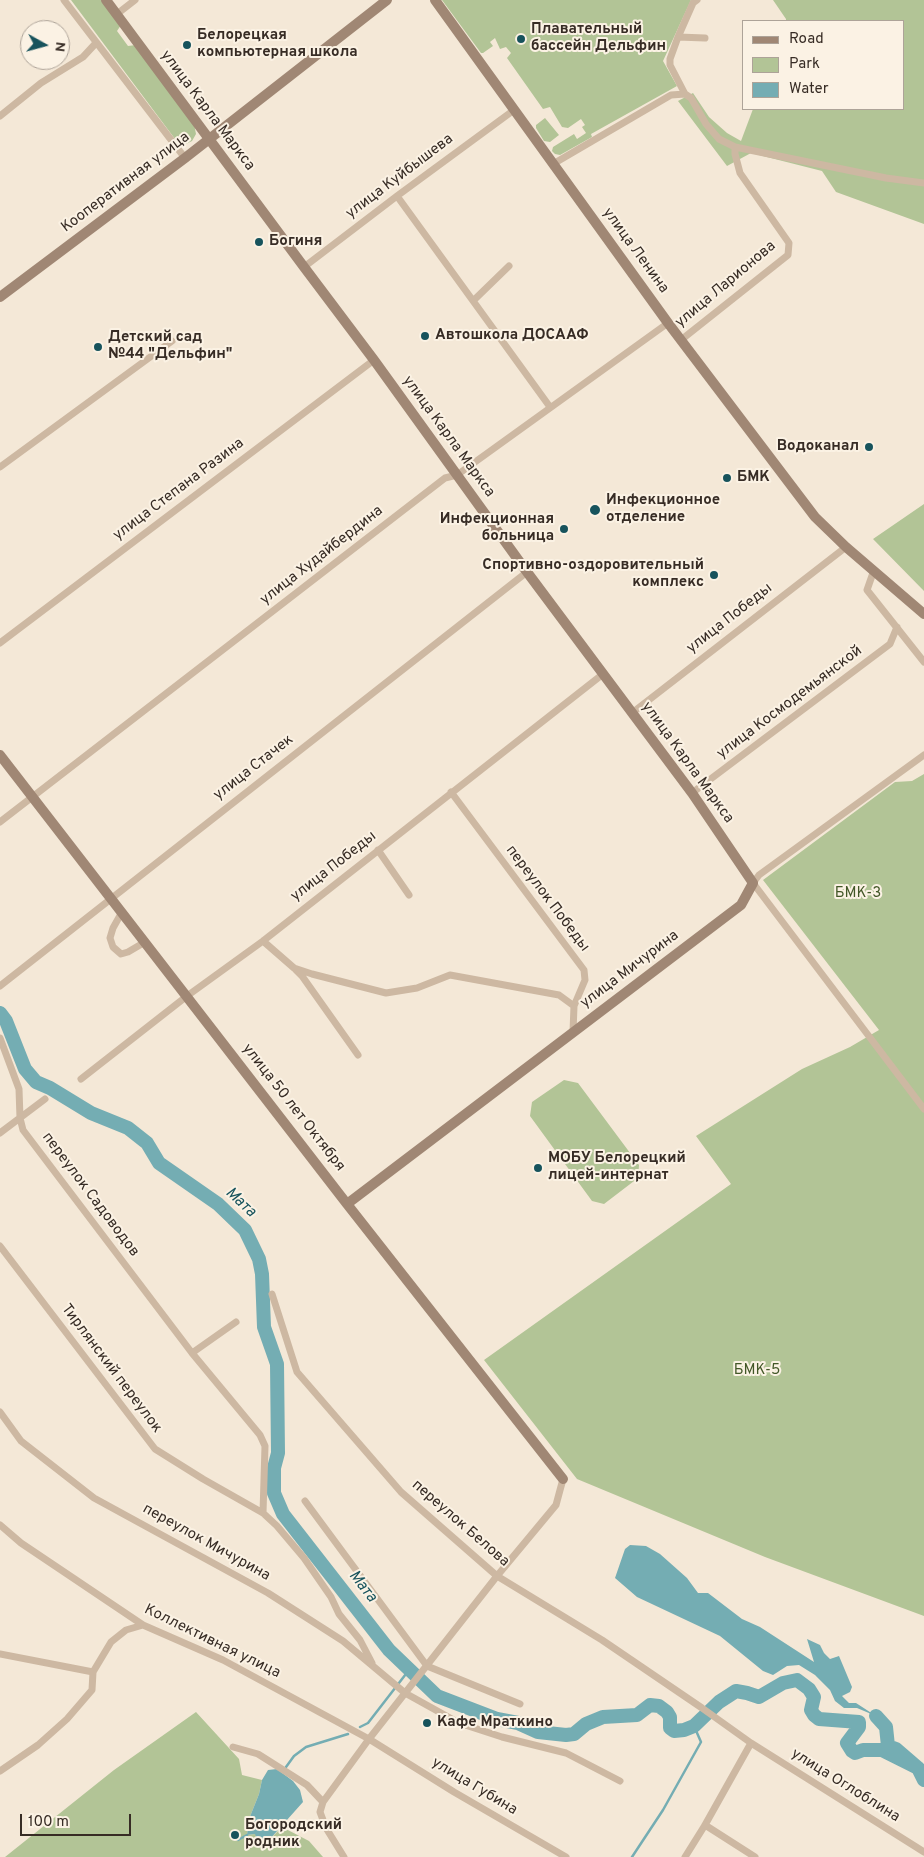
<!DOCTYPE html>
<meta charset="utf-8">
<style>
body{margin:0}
#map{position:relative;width:924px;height:1857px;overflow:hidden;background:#f4e8d7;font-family:Overpass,sans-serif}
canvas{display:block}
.legend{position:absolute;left:742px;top:20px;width:162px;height:90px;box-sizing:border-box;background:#fbf2e4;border:1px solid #ada398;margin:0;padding:6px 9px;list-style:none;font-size:15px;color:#372c25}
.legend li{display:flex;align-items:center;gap:10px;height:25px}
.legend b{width:25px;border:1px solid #ada398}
.north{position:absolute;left:20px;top:20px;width:50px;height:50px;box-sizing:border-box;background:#fbf2e4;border:1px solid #ada398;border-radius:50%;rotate:97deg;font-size:14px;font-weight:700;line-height:20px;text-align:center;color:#372c25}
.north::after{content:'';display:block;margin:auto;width:18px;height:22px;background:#17535c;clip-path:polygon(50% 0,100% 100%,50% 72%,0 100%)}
.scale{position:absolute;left:20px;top:1814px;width:111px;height:22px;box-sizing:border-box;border:2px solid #372c25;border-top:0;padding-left:6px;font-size:15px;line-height:18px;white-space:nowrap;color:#372c25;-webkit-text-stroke:4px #fbf2e4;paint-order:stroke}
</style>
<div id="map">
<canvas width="924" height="1857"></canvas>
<ul class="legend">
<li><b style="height:6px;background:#a08774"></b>Road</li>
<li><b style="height:14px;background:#b2c496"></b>Park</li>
<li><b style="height:14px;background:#74adb3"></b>Water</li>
</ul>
<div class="north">N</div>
<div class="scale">100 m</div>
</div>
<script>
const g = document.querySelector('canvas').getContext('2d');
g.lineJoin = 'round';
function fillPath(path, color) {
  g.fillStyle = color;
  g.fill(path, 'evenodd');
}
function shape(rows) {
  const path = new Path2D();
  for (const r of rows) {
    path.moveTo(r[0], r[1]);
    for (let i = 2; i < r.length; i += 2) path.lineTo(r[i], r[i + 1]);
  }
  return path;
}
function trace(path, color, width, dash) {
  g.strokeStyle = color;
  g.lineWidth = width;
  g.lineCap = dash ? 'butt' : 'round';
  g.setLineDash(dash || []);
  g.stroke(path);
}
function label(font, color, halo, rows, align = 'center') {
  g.font = font + ' Overpass,sans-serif';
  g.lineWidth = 4;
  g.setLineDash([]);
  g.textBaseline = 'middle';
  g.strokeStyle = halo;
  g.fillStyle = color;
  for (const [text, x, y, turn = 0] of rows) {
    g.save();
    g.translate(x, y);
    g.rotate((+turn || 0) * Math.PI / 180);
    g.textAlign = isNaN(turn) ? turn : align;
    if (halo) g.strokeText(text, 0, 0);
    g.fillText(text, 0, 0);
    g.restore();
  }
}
fillPath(shape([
 [71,0,102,0,121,25,117,31,128,46,136,45,194,124,196,134,192,141,184,145,178,143],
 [442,0,691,0,663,61,677,86,591,134,592,137,560,155,555,154,552,151,553,147,574,134,577,139,586,133,582,127,585,125,581,119,568,128,562,127,550,107,543,109,507,58,511,53,506,47,500,49,495,38,490,42,493,46,483,53,481,53],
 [773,0,924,0,924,224,836,192,822,171,751,153,727,166,678,101,693,93,709,117,727,133,741,141,753,109,903,109,903,21,786,21,786,19],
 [545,118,559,135,550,142,544,141,536,128,536,125],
 [924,504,924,591,873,539],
 [924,774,924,1616,765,1557,577,1479,484,1360,731,1184,696,1136,802,1069,850,1047,879,1030,763,880,895,782,912,781],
 [564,1080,578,1083,639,1165,638,1178,604,1204,592,1201,530,1116,532,1102],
 [196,1712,239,1759,242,1775,262,1780,259,1794,249,1819,247,1835,255,1834,270,1839,282,1827,309,1841,323,1857,5,1857,114,1770]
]), '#b2c496');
fillPath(shape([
 [630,1545,646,1546,660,1554,687,1578,698,1593,708,1593,742,1619,760,1627,814,1662,807,1639,820,1645,824,1653,830,1659,839,1656,852,1687,850,1692,842,1696,849,1703,856,1703,876,1716,857,1708,844,1708,835,1701,830,1690,815,1675,799,1665,787,1666,773,1675,763,1671,720,1636,637,1597,615,1578,625,1549],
 [277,1769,293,1781,300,1790,303,1802,270,1839,262,1843,257,1839,255,1834,247,1835,249,1819,259,1794,262,1780,268,1770]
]), '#74adb3');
trace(shape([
 [360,1727,368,1723,409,1670],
 [286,1767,294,1756,306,1747,348,1734],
 [238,1840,247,1835],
 [632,1857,663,1810,701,1742,694,1726]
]), '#74adb3', 2.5);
trace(shape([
 [0,1013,6,1021,25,1069,36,1082,50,1088,91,1113,128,1128,147,1143,159,1163,218,1204,245,1230,259,1259,262,1274,264,1327,277,1364,278,1453,274,1468,274,1493,283,1514,389,1650,437,1696,497,1719,518,1723,538,1732,566,1735,574,1734,586,1724,603,1717,637,1715,650,1705,659,1706,667,1712,670,1717,670,1728,674,1731,684,1730,694,1726,719,1702,736,1691,747,1693,759,1697,783,1683,797,1680,809,1689,814,1697,811,1710,814,1715,819,1719,859,1722,859,1727,847,1743,852,1751,855,1753,863,1750,882,1750,918,1768],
 [876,1716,886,1727,888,1746,896,1749,918,1768,924,1780]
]), '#74adb3', 14);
trace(shape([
 [64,0,185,158],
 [117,14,135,0],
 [678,37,705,38],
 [685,94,670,65,670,59,678,37,693,3,697,0],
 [0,116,41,83,83,57,96,43],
 [553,164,671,95,685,94,691,98,706,124,719,139,735,147,886,178,924,183],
 [397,196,550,407],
 [304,267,397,196,514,110],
 [474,300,509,266],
 [681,340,788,255,789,243,740,173,735,154,735,147],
 [0,467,172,341],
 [874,570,867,590,924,662],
 [0,643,374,360],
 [632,713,846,547],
 [924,755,759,875,753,883,924,1109],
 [451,792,584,970,585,980,574,1006,573,1032],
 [692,793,890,644,897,627],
 [0,822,445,478,457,475,668,323],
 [378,850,409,895],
 [122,912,113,928,110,938,113,947,121,954,128,952,145,942],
 [263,941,294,968,312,974,386,993,417,988,450,975,559,995,574,1006],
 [296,970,302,976,358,1055],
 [0,986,527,572],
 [0,1038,19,1089,20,1118,23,1130,192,1353,260,1435,265,1446,263,1513],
 [81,1079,187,996,263,941,603,674],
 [0,1133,45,1099],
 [0,1246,155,1449,203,1479,263,1513,277,1526,304,1558,331,1597,339,1614,360,1640,372,1663],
 [272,1294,297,1372,401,1492,497,1576,602,1640,702,1708,751,1743,924,1852],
 [192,1353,236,1322],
 [0,1412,21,1441,94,1498,268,1593,343,1641,405,1693,459,1723,502,1737,566,1753,620,1781],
 [305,1501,427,1666,520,1704],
 [0,1525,21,1543,143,1625,223,1660,369,1739,454,1792,566,1857],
 [0,1654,93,1672],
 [233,1747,258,1754,307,1785,323,1802],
 [0,1771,38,1745,67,1719,92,1690,93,1672,111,1642,126,1630,143,1625],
 [705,1825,755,1857],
 [344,1857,326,1828,320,1812,323,1802,369,1739,497,1576,556,1505,563,1479],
 [685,1857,705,1825,751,1743]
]), '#cdb8a2', 7);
trace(shape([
 [106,0,304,267,374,360,527,572,692,793,753,883,741,905,347,1204],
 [435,0,668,323,815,517,846,547,924,614],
 [0,297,185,158,387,0],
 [0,755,347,1204,563,1479]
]), '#a08774', 10);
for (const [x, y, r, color] of [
 [521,39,5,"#17535c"],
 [187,45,5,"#17535c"],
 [259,242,5,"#17535c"],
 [425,336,5,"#17535c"],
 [98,347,5,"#17535c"],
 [869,447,5,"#17535c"],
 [727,478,5,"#17535c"],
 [595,510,6,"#17535c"],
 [564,529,5,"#17535c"],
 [714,575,5,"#17535c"],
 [538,1168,5,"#17535c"],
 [427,1723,5,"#17535c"],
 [235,1835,5,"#17535c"]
]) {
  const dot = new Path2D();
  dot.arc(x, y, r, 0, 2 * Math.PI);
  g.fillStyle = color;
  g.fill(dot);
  trace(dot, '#fbf2e4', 2);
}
label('bold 15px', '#372c25', '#fbf2e4', [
 ["Плавательный",531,30],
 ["бассейн Дельфин",531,47],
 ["Белорецкая",197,36],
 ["компьютерная школа",197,53],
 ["Богиня",269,242],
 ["Автошкола ДОСААФ",435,336],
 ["Детский сад",108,338],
 ["№44 \"Дельфин\"",108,355],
 ["Водоканал",859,447,"right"],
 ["БМК",737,478],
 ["Инфекционное",606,501],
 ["отделение",606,518],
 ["Инфекционная",554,520,"right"],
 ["больница",554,537,"right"],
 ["Спортивно-оздоровительный",704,566,"right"],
 ["комплекс",704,583,"right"],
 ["МОБУ Белорецкий",548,1159],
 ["лицей-интернат",548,1176],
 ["Кафе Мраткино",437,1723],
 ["Богородский",245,1826],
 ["родник",245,1843]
], 'left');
label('15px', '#372c25', '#fbf2e4', [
 ["улица Карла Маркса",207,111,53],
 ["улица Куйбышева",400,177,-37],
 ["Кооперативная улица",126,183,-37],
 ["улица Ленина",635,251,54],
 ["улица Ларионова",726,285,-40],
 ["улица Карла Маркса",448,437,54],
 ["улица Степана Разина",179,490,-37],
 ["улица Худайбердина",322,556,-38],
 ["улица Победы",730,619,-38],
 ["улица Космодемьянской",790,703,-37],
 ["улица Карла Маркса",687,763,54],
 ["улица Стачек",254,768,-38],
 ["улица Победы",334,867,-38],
 ["переулок Победы",547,899,53],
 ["улица Мичурина",630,970,-37],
 ["улица 50 лет Октября",293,1108,52],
 ["переулок Садоводов",90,1195,53],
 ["Тирлянский переулок",111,1369,53],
 ["переулок Белова",460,1524,41],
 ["переулок Мичурина",206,1543,29],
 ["Коллективная улица",212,1642,26],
 ["улица Оглоблина",845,1786,32],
 ["улица Губина",474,1787,31]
]);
label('15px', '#425727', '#fbf2e4', [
 ["БМК-3",858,894],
 ["БМК-5",757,1371]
]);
label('italic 16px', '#17535c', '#fbf2e4', [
 ["Мата",240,1203,43],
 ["Мата",362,1587,52]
]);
</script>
